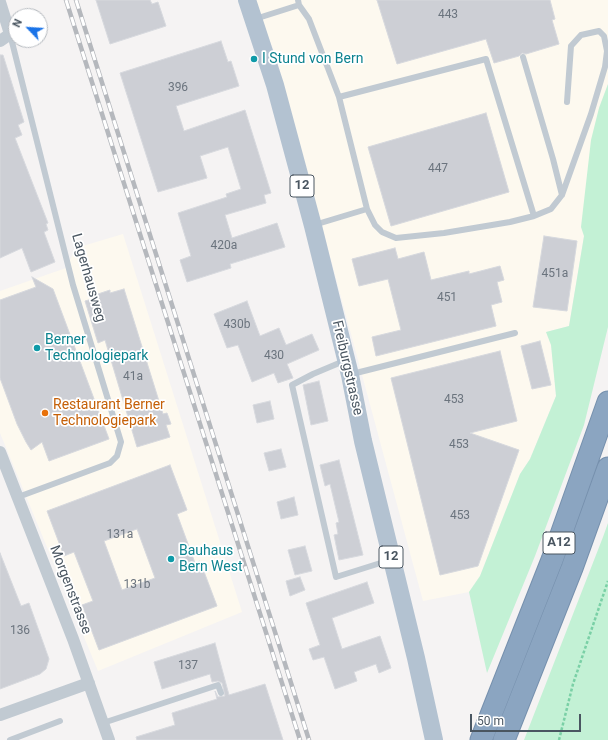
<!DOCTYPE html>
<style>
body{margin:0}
#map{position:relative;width:608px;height:740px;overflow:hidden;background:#f5f3f3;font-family:Roboto,sans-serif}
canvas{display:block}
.north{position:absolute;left:8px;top:8px;width:40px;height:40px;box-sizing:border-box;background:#fff;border:1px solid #b7bbc0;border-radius:50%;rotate:295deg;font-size:11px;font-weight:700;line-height:16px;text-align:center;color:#4a5661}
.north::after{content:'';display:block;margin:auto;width:14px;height:18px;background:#1a73e8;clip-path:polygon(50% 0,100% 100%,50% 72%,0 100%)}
.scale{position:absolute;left:470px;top:714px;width:111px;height:18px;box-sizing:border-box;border:2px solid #4a5661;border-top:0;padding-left:5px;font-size:12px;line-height:14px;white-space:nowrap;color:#4a5661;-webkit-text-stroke:3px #fff;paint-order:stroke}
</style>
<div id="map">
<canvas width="608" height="740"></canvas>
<div class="north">N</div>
<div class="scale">50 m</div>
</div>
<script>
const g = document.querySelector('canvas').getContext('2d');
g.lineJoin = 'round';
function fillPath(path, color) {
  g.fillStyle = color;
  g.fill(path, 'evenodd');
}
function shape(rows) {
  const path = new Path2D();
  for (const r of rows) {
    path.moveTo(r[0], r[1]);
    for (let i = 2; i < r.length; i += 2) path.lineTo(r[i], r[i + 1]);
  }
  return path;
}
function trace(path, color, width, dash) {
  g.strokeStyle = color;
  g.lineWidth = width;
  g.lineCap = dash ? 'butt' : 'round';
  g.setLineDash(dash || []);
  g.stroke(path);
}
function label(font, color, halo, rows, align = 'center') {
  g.font = font + ' Roboto,sans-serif';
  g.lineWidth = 3.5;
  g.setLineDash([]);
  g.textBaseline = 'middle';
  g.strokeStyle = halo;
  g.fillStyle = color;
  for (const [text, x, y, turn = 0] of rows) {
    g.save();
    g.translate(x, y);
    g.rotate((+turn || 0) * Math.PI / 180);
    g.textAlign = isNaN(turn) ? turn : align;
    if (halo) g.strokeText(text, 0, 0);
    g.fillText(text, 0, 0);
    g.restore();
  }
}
fillPath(shape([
 [253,0,608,0,608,84,599,108,581,227,584,236,569,326,546,332,551,345,556,396,530,459,520,474,480,576,469,592,423,601,276,56],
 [123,234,242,612,98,671,0,433,0,291,66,268,76,248]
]), '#fdf9ef');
fillPath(shape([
 [608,84,608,327,584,425,535,556,487,673,469,592,480,576,520,474,530,459,556,396,551,345,546,332,569,326,584,236,581,227,591,140,599,108],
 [608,523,608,740,524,740,603,537]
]), '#c3f1d5');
const building = shape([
 [96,0,150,0,152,4,158,2,166,26,110,44,96,0],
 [377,0,550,0,555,19,552,20,559,44,526,54,522,53,519,56,494,63,486,39,397,64,377,0],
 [221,41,228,62,231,61,239,86,176,106,184,131,245,110,271,193,264,195,266,203,225,215,232,238,277,223,285,247,230,264,231,268,187,282,180,260,191,256,178,213,227,197,226,194,241,189,228,147,200,156,207,178,158,192,120,73,221,41],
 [0,55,3,55,24,122,18,125,22,135,15,138,48,223,46,224,48,230,44,232,55,262,31,272,22,248,0,258,0,55],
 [486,113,509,192,391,226,368,147,486,113],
 [544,236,577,241,567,311,533,307,544,236],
 [395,248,398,259,424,252,431,280,469,271,469,274,500,266,504,280,497,282,502,302,491,305,496,326,376,356,372,337,401,330,388,279,359,286,352,259,395,248],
 [32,277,53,289,109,439,49,461,42,442,31,450,26,442,17,424,0,378,0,300,36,287,32,277],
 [124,289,163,414,167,413,171,424,166,425,170,437,137,447,105,340,98,343,85,301,99,297,98,294,110,290,110,293,124,289],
 [247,301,260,336,279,328,286,345,312,334,319,350,287,364,293,378,278,383,274,373,252,382,238,345,227,348,214,314,247,301],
 [540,341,551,385,532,389,521,346,540,341],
 [500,351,517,421,470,433,519,450,478,566,440,575,391,378,500,351],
 [319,381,328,421,311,425,303,385,319,381],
 [270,401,274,419,257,423,253,405,270,401],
 [281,449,286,467,269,471,264,453,281,449],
 [339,460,363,555,339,560,334,535,338,534,336,523,339,522,330,484,325,486,320,465,339,460],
 [170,465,187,510,177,514,195,563,200,561,217,606,99,650,82,605,93,601,74,552,64,556,47,511,170,465],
 [137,529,155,578,122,590,104,541,137,529],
 [294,497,298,515,281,519,277,502,294,497],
 [305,546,312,571,295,575,288,550,305,546],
 [0,553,21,606,29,603,49,659,46,669,40,674,0,689,0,553],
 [300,577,305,590,290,596,286,581,300,577],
 [367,582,374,603,332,618,342,649,380,636,391,668,379,673,376,664,354,672,357,681,335,689,324,657,313,660,309,649,320,645,306,603,367,582],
 [215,643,229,695,265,684,283,740,137,740,136,737,175,725,172,713,217,699,215,691,218,697,225,696,222,683,218,681,212,682,210,674,162,689,154,662,215,643]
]);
fillPath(building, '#cdcfd5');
trace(building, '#d7d9de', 1);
const motorway = shape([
 [481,740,552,560,608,402],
 [504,740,572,568,608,468]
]);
trace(motorway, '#7690ad', 23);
trace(shape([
 [559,740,573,684,608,581]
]), '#7ad0a6', 2.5, [3, 2]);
trace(shape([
 [299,5,309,19,339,97,367,209,314,225],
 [255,19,299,5,298,0],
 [10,34,73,285,121,442,117,456,110,463,18,497],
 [523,57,553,159,562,195],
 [339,97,486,59,534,216,510,222,444,233,396,238,382,232,375,225,367,209],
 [534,216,551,209,562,195,591,114,605,67,607,51,604,36,599,31,581,35,571,46,567,102],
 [344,361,313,374,292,385,336,577,390,560],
 [352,374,515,333],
 [103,723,218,685,221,693],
 [10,740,60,721]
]), '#c1cad2', 6);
trace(shape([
 [0,2,10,34,0,41],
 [0,452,73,639,109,740],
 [0,715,89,683]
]), '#c1cad2', 12);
trace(shape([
 [247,0,275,85,313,226,350,375,363,441,416,658,434,740]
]), '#b3c2d1', 18);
trace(motorway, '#8ba5c1', 21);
const rail = shape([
 [66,0,300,740],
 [76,0,309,740]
]);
trace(rail, '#b5b8bd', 4.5);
trace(rail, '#fff', 3, [9]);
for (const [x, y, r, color] of [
 [254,59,4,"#0f9aa8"],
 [37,348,4,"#0f9aa8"],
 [45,413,4,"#e8710a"],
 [171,559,4,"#0f9aa8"]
]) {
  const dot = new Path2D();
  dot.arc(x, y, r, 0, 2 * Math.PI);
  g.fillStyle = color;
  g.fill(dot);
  trace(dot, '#fff', 1.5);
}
label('12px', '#6b747e', null, [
 ["443",448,15],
 ["396",178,88],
 ["447",438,169],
 ["420a",224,246],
 ["451a",555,274],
 ["451",447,298],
 ["430b",237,325],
 ["430",274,356],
 ["41a",133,377],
 ["453",454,400],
 ["453",459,445],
 ["453",460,516],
 ["131a",120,535],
 ["131b",137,585],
 ["136",20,631],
 ["137",188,666]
]);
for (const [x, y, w] of [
 [302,186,24],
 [559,543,32],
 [391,557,24]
]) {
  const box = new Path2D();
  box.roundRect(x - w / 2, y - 11, w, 22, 3);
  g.fillStyle = '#fff';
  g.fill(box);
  trace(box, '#4a5661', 1);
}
label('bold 13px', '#4a5661', null, [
 ["12",302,186],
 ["A12",559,543],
 ["12",391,557]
]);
label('14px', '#0d838f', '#fff', [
 ["I Stund von Bern",262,59],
 ["Berner",45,340],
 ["Technologiepark",45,356],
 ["Bauhaus",179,551],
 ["Bern West",179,567]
], 'left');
label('14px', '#4a5661', '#fff', [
 ["Lagerhausweg",88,278,74],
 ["Freiburgstrasse",347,368,77],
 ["Morgenstrasse",70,590,69]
]);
label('14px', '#c56008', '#fff', [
 ["Restaurant Berner",53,405],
 ["Technologiepark",53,421]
], 'left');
</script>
